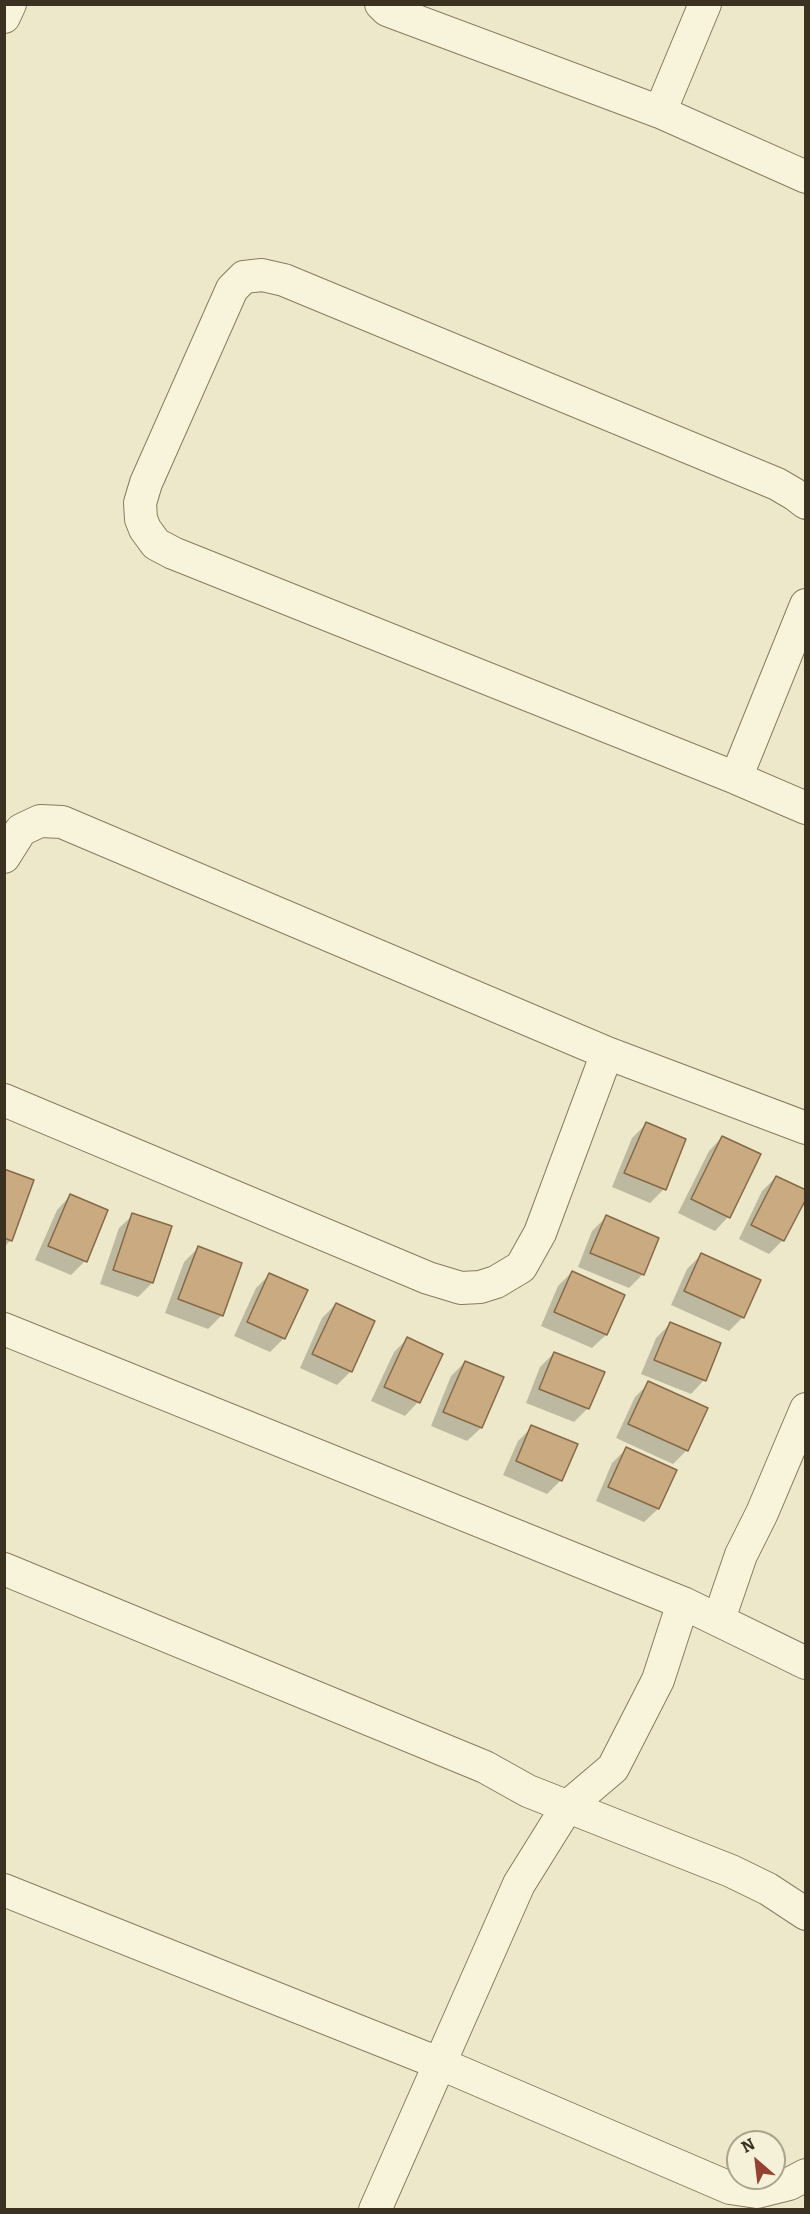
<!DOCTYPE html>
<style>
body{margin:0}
#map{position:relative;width:810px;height:2214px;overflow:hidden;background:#ede8c9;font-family:Bitter,serif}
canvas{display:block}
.frame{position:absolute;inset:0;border:6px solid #3a3121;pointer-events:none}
.north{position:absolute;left:726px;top:2130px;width:60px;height:60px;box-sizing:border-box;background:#f4f1d8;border:2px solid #aaa48f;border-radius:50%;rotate:332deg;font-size:16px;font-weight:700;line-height:24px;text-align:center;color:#3a3121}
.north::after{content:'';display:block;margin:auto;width:21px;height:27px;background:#944132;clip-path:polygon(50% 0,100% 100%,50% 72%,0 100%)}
</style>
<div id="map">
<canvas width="810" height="2214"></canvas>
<div class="frame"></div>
<div class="north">N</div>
</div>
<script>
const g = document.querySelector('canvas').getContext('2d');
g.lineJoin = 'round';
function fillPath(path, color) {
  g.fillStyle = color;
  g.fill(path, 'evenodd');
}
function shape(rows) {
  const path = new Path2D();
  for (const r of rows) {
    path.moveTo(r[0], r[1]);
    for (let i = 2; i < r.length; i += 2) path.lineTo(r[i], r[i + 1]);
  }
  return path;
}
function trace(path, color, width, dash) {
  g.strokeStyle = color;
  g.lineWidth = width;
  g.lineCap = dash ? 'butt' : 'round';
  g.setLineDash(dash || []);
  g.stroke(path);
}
fillPath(shape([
 [646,1124,664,1189,650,1203,612,1187,632,1138],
 [722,1137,728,1217,715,1231,678,1213,709,1151],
 [4,1171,11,1240,4,1247],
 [776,1177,783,1240,769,1254,739,1239,762,1191],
 [70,1196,106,1211,85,1261,71,1275,35,1260,57,1210],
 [133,1215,170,1227,152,1283,138,1297,100,1284,119,1228],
 [606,1217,643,1274,629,1288,578,1267,592,1231],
 [198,1248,222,1315,208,1329,165,1313,184,1262],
 [701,1255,743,1317,729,1331,671,1305,687,1269],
 [572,1272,623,1295,606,1335,592,1348,541,1326,558,1286],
 [269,1275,284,1338,270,1352,234,1336,256,1288],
 [336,1304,351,1371,337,1385,300,1368,322,1318],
 [670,1324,704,1380,691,1394,641,1374,656,1338],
 [408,1338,441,1354,418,1402,405,1416,371,1401,394,1352],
 [554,1353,588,1408,574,1422,526,1403,540,1367],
 [465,1362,481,1428,467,1441,431,1426,451,1376],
 [649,1383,687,1450,673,1464,616,1438,635,1397],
 [532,1427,561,1480,547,1494,503,1475,518,1441],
 [626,1449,675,1470,658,1509,644,1522,596,1501,612,1463]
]), '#0003');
const building = shape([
 [646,1122,686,1139,666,1190,624,1173,646,1122],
 [722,1136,761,1154,730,1218,691,1199,722,1136],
 [4,1169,34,1180,12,1241,4,1238,4,1169],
 [776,1176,806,1190,806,1199,784,1241,751,1225,776,1176],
 [70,1194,108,1210,87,1262,48,1246,70,1194],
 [132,1213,172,1226,153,1283,113,1270,132,1213],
 [606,1215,659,1238,644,1275,590,1253,606,1215],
 [198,1246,242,1263,223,1316,178,1299,198,1246],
 [701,1253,761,1280,744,1318,684,1291,701,1253],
 [572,1271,625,1295,607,1335,554,1312,572,1271],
 [269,1273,308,1290,285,1339,247,1322,269,1273],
 [336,1303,375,1321,352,1372,312,1354,336,1303],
 [670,1322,721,1343,706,1381,654,1360,670,1322],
 [407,1337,443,1354,420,1403,384,1387,407,1337],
 [554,1352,605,1372,589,1409,539,1389,554,1352],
 [465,1361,504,1377,482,1428,443,1412,465,1361],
 [648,1381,708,1408,688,1451,628,1424,648,1381],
 [531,1425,578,1444,562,1481,516,1461,531,1425],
 [626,1447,677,1470,659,1509,608,1487,626,1447]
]);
fillPath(building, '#c9aa81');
trace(building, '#866946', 1.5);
const street = shape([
 [381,4,387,10,660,112,806,177],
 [4,17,10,4],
 [660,112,705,4],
 [806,503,794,494,777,484,284,280,262,275,244,277,232,289,146,483,140,503,141,519,145,529,156,544,173,553,736,778,806,808],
 [736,778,806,605],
 [4,857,21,830,40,821,62,822,607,1053,806,1128],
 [4,1100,428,1278,461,1288,480,1287,496,1282,521,1267,540,1233,607,1053],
 [4,1329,683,1603,806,1663],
 [4,1569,485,1767,528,1791,731,1871,768,1889,806,1914],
 [719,1619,741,1555,762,1513,806,1409],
 [4,1890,441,2064,730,2188,757,2192,789,2184,806,2175],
 [375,2210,519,1884,567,1807,613,1768,658,1680,683,1603]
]);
trace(street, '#887b5f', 34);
trace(street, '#f8f4dc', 32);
</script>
